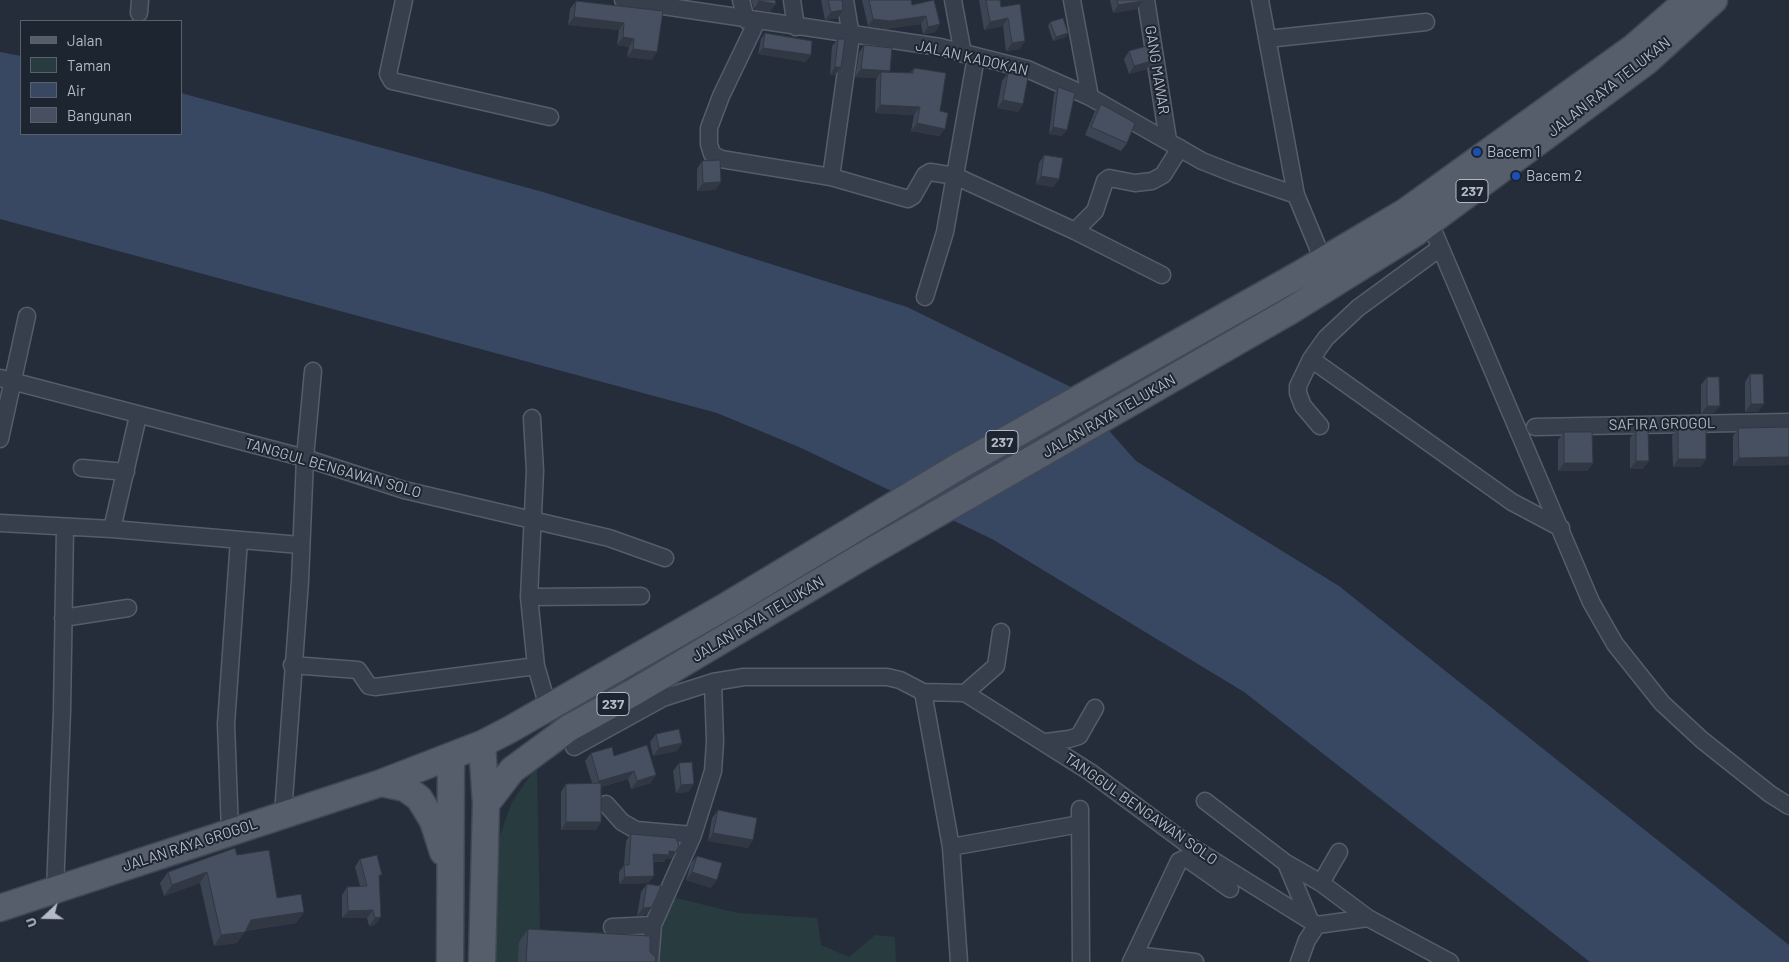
<!DOCTYPE html>
<style>
body{margin:0}
#map{position:relative;width:1789px;height:962px;overflow:hidden;background:#252d3b;font-family:Barlow,sans-serif}
canvas{display:block}
.legend{position:absolute;left:20px;top:20px;width:162px;height:115px;box-sizing:border-box;background:#1d2531;border:1px solid #59616d;margin:0;padding:6px 9px;list-style:none;font-size:15px;color:#b4bac7}
.legend li{display:flex;align-items:center;gap:10px;height:25px}
.legend b{width:25px;border:1px solid #59616d}
.north{position:absolute;left:20px;top:892px;width:50px;height:50px;-webkit-text-stroke:4px #1d2531;paint-order:stroke;rotate:249deg;font-size:14px;font-weight:700;line-height:20px;text-align:center;color:#b4bac7}
.north::after{content:'';display:block;margin:auto;width:18px;height:22px;background:#b4bac7;clip-path:polygon(50% 0,100% 100%,50% 72%,0 100%)}
</style>
<div id="map">
<canvas width="1789" height="962"></canvas>
<ul class="legend">
<li><b style="height:6px;background:#565e6c"></b>Jalan</li>
<li><b style="height:14px;background:#283b3e"></b>Taman</li>
<li><b style="height:14px;background:#394862"></b>Air</li>
<li><b style="height:14px;background:#465060"></b>Bangunan</li>
</ul>
<div class="north">U</div>
</div>
<script>
const g = document.querySelector('canvas').getContext('2d');
g.lineJoin = 'round';
function fillPath(path, color) {
  g.fillStyle = color;
  g.fill(path, 'evenodd');
}
function shape(rows) {
  const path = new Path2D();
  for (const r of rows) {
    path.moveTo(r[0], r[1]);
    for (let i = 2; i < r.length; i += 2) path.lineTo(r[i], r[i + 1]);
  }
  return path;
}
function trace(path, color, width, dash) {
  g.strokeStyle = color;
  g.lineWidth = width;
  g.lineCap = dash ? 'butt' : 'round';
  g.setLineDash(dash || []);
  g.stroke(path);
}
function label(font, color, halo, rows, align = 'center') {
  g.font = font + ' Barlow,sans-serif';
  g.lineWidth = 4;
  g.setLineDash([]);
  g.textBaseline = 'middle';
  g.strokeStyle = halo;
  g.fillStyle = color;
  for (const [text, x, y, turn = 0] of rows) {
    g.save();
    g.translate(x, y);
    g.rotate((+turn || 0) * Math.PI / 180);
    g.textAlign = isNaN(turn) ? turn : align;
    if (halo) g.strokeText(text, 0, 0);
    g.fillText(text, 0, 0);
    g.restore();
  }
}
fillPath(shape([
 [537,766,540,931,641,933,639,962,492,962,491,860,512,802],
 [672,897,738,913,817,918,821,945,849,957,875,935,895,937,896,962,653,962,654,948]
]), '#283b3e');
fillPath(shape([
 [0,52,21,56,21,134,181,134,181,93,543,192,907,307,1069,386,1136,461,1339,586,1789,945,1789,962,1590,962,1244,692,992,539,799,447,717,413,0,219]
]), '#394862');
const street = shape([
 [404,0,388,74,392,81,550,117],
 [623,0,940,47,1027,69,1090,97,1202,161,1235,174,1296,195],
 [741,0,746,20],
 [792,0,796,27],
 [953,0,963,54],
 [1072,0,1090,97],
 [1146,0,1168,140],
 [1260,0,1296,195,1323,260],
 [139,13,140,0],
 [757,21,721,96,709,128,709,144,712,154,721,159,831,177,851,36,845,0],
 [1267,39,1426,22],
 [831,177,908,199,913,196,925,175,930,172,955,176,1075,231,1162,275],
 [1430,223,1591,602,1615,644,1662,703,1702,740,1770,794,1789,806],
 [1075,231,1095,211,1105,181,1109,178,1135,183,1152,181,1163,175,1180,148],
 [925,297,945,232,976,57],
 [1311,359,1512,502,1561,528],
 [0,378,305,458,404,490,609,538,665,558],
 [532,418,535,471,529,597,536,666,548,707],
 [1320,426,1303,406,1298,393,1298,386,1311,359,1326,338,1358,308,1440,248],
 [1535,427,1789,422],
 [0,439,27,316],
 [82,468,126,472],
 [0,523,112,529,300,545],
 [112,529,138,416],
 [529,597,641,596],
 [63,618,128,608],
 [292,665,358,670,369,686,375,687,536,666],
 [923,692,965,693,996,666,1001,632],
 [965,693,1090,772,1190,846,1317,925],
 [1046,742,1069,739,1079,736,1095,708],
 [574,747,663,698,713,682],
 [1205,801,1286,863,1309,918],
 [606,804,622,822,636,830,693,835],
 [1080,809,1081,962],
 [283,814,300,581,305,458,313,371],
 [230,831,226,724,239,540],
 [951,847,1080,824],
 [1286,863,1321,883,1339,852],
 [1321,883,1368,918],
 [55,891,62,711,65,528],
 [612,927,653,925],
 [1135,955,1195,962],
 [650,962,653,925,693,835,713,771,715,742,713,682,744,677,887,677,900,680,923,692,951,847,959,962],
 [1131,962,1179,861,1186,858,1230,889],
 [1299,962,1307,940,1317,925,1368,918,1450,962]
]);
const primary = shape([
 [482,744,486,804,482,962],
 [381,783,405,788,419,798,433,821,443,852],
 [486,804,512,770,569,728,636,691,865,555,1290,311,1415,233,1647,61,1714,0],
 [0,908,381,783,482,744,509,730,728,605,961,465,1302,273,1405,212,1634,47,1688,0],
 [450,962,451,757]
]);
trace(street, '#565d6a', 19);
trace(primary, '#414855', 29);
trace(street, '#383f4c', 16);
trace(primary, '#565e6c', 26);
fillPath(shape([
 [751,0,775,0,770,12,754,9],
 [821,0,842,0,843,10,838,18,825,20],
 [862,0,911,0,912,5,940,24,935,32,923,34,921,24,885,29,868,26],
 [979,0,1000,0,1001,7,1020,4,1020,49,1006,51,1003,26,984,30],
 [1110,0,1143,0,1137,9,1113,13],
 [576,1,663,11,652,60,627,57,629,47,617,45,619,30,568,25,570,9],
 [1050,22,1068,33,1066,37,1053,41,1048,26],
 [765,33,806,62,758,54,761,39],
 [838,39,841,67,835,75,830,75,832,46],
 [864,45,889,72,910,73,914,68,940,111,945,129,939,136,911,131,914,115,875,113,876,80,877,78,855,77,859,53],
 [1129,51,1147,69,1129,74,1124,59],
 [1008,73,1023,104,1018,112,997,108,1002,81],
 [1058,87,1062,136,1049,134,1054,94],
 [1101,104,1127,143,1121,151,1085,135,1095,111],
 [1044,155,1059,179,1053,187,1036,184,1039,163],
 [702,161,721,182,715,190,697,191,697,169],
 [1750,374,1758,412,1745,412,1745,382],
 [1707,377,1714,413,1701,414,1701,385],
 [1789,427,1789,465,1733,466,1733,436,1738,428],
 [1678,428,1701,467,1673,467,1672,436],
 [1636,430,1643,469,1630,469,1630,438],
 [1564,432,1593,463,1587,471,1558,471,1558,440],
 [656,734,682,743,677,751,653,756,650,742],
 [591,753,614,756,651,783,631,789,628,779,601,787,601,822,596,830,561,830,561,792,566,784,592,783,585,761],
 [679,763,694,784,688,792,676,793,673,771],
 [718,810,753,840,748,848,708,841,712,818],
 [631,834,671,859,666,858,664,862,654,862,649,883,619,884,619,872,624,865,626,841],
 [237,855,277,898,304,912,296,923,245,931,237,943,214,946,200,883,164,896,160,883,168,872],
 [697,856,711,888,686,880,691,863],
 [360,859,379,878,375,925,369,926,367,918,342,918,342,895,347,887,360,886,355,867],
 [647,884,652,907,646,915,637,916,641,892],
 [528,929,650,952,655,962,518,962,519,942]
]), '#3c4553');
fillPath(shape([
 [759,1,776,4,770,12,754,9],
 [1143,1,1137,9,1113,13,1118,5],
 [843,10,838,18,825,20,831,12],
 [926,16,921,24,885,29,868,26,873,19],
 [574,17,624,23,619,30,568,25],
 [1008,18,1003,26,984,30,990,22],
 [940,24,935,32,923,34,928,27],
 [1068,33,1066,37,1053,41,1056,37],
 [623,37,634,39,629,47,617,45],
 [1025,41,1020,49,1006,51,1012,43],
 [763,48,811,55,806,62,758,54],
 [633,49,657,52,652,60,627,57],
 [1152,61,1147,69,1129,74,1134,66],
 [835,67,841,67,835,75,830,75],
 [861,69,890,71,884,78,881,72,877,78,855,77],
 [1003,100,1023,104,1018,112,997,108],
 [880,105,920,107,914,115,875,113],
 [917,123,945,129,939,136,911,131],
 [1053,127,1067,130,1062,136,1049,134],
 [1041,176,1059,179,1053,187,1036,184],
 [721,182,715,190,697,191,703,183],
 [1751,404,1764,404,1758,412,1745,412],
 [1707,406,1720,406,1714,413,1701,414],
 [1789,457,1789,465,1733,466,1739,458],
 [1678,459,1706,459,1701,467,1673,467],
 [1636,461,1649,461,1643,469,1630,469],
 [1564,463,1593,463,1587,471,1558,471],
 [682,743,677,751,653,756,659,748],
 [634,771,628,779,593,789,599,781],
 [656,775,651,783,631,789,637,781],
 [694,784,688,792,676,793,681,785],
 [566,822,601,822,596,830,561,830],
 [713,833,753,840,748,848,708,841],
 [669,851,676,852,671,859,666,858,664,862,648,861,653,854],
 [207,872,200,883,164,896,172,885],
 [692,872,717,880,711,888,686,880],
 [654,876,649,883,619,884,625,877],
 [652,907,646,915,637,916,643,908],
 [373,910,367,918,342,918,348,911],
 [304,912,296,923,243,931,251,920],
 [381,917,375,925,369,926,375,918],
 [245,932,237,943,214,946,221,935]
]), '#313843');
const building = shape([
 [759,0,775,0,776,4,759,1,759,0],
 [828,0,842,0,843,10,831,12,828,0],
 [869,0,911,0,912,5,934,0,940,24,928,27,926,16,890,21,873,19,869,0],
 [986,0,1000,0,1001,7,1020,4,1025,41,1012,43,1008,18,990,22,986,0],
 [1117,0,1143,0,1143,1,1118,5,1117,0],
 [576,1,663,11,657,52,633,49,634,39,623,37,624,23,574,17,576,1],
 [1063,18,1068,33,1056,37,1050,22,1063,18],
 [765,33,812,41,811,55,763,48,765,33],
 [838,39,845,39,841,67,835,67,838,39],
 [864,45,892,48,890,71,861,69,864,45],
 [1150,45,1152,61,1134,66,1129,51,1150,45],
 [914,68,946,73,940,111,948,113,945,129,917,123,920,107,880,105,881,72,913,73,914,68],
 [1008,73,1028,77,1023,104,1003,100,1008,73],
 [1058,87,1075,93,1067,130,1053,127,1058,87],
 [1101,104,1135,123,1127,143,1091,127,1101,104],
 [1044,155,1063,158,1059,179,1041,176,1044,155],
 [720,160,721,182,703,183,702,161,720,160],
 [1750,374,1763,374,1764,404,1751,404,1750,374],
 [1707,377,1719,377,1720,406,1707,406,1707,377],
 [1789,427,1789,457,1739,458,1738,428,1789,427],
 [1678,428,1706,428,1706,459,1678,459,1678,428],
 [1636,430,1648,430,1649,461,1636,461,1636,430],
 [1564,432,1592,432,1593,463,1564,463,1564,432],
 [679,729,682,743,659,748,656,734,679,729],
 [647,745,656,775,637,781,634,771,599,781,591,753,612,747,614,756,647,745],
 [692,762,694,784,681,785,679,763,692,762],
 [601,783,601,822,566,822,566,784,601,783],
 [718,810,757,818,753,840,713,833,718,810],
 [631,834,676,838,679,846,676,852,669,851,669,855,653,854,654,876,625,877,624,865,629,865,631,834],
 [235,848,237,855,269,850,277,898,301,894,304,912,251,920,245,932,221,935,207,872,172,885,168,872,235,848],
 [377,855,382,875,379,875,381,917,375,918,373,910,348,911,347,887,367,886,360,859,377,855],
 [697,856,722,863,717,880,692,872,697,856],
 [647,884,661,886,652,907,643,908,647,884],
 [528,929,650,936,650,952,656,958,655,962,526,962,528,929]
]);
fillPath(building, '#465060');
trace(building, '#313843', 1);
for (const [x, y, r, color] of [
 [1477,152,5,"#1a4fb4"],
 [1516,176,5,"#1a4fb4"]
]) {
  const dot = new Path2D();
  dot.arc(x, y, r, 0, 2 * Math.PI);
  g.fillStyle = color;
  g.fill(dot);
  trace(dot, '#1d2531', 2);
}
for (const [x, y, w] of [
 [1472,191,32],
 [1002,442,32],
 [613,704,32]
]) {
  const box = new Path2D();
  box.roundRect(x - w / 2, y - 11.5, w, 23, 4);
  g.fillStyle = '#1d2531';
  g.fill(box);
  trace(box, '#b4bac7', 1);
}
label('bold 14px', '#b4bac7', null, [
 ["237",1472,191],
 ["237",1002,442],
 ["237",613,704]
]);
label('15px', '#b4bac7', '#1d2531', [
 ["JALAN KADOKAN",972,58,13],
 ["GANG MAWAR",1157,70,81],
 ["JALAN RAYA TELUKAN",1609,87,-38],
 ["JALAN RAYA TELUKAN",1109,416,-30],
 ["SAFIRA GROGOL",1662,424,-1],
 ["TANGGUL BENGAWAN SOLO",333,468,16],
 ["JALAN RAYA TELUKAN",758,619,-31],
 ["TANGGUL BENGAWAN SOLO",1141,809,35],
 ["JALAN RAYA GROGOL",190,845,-18]
]);
label('15px', '#b4bac7', '#1d2531', [
 ["Bacem 1",1487,152],
 ["Bacem 2",1526,176]
], 'left');
</script>
